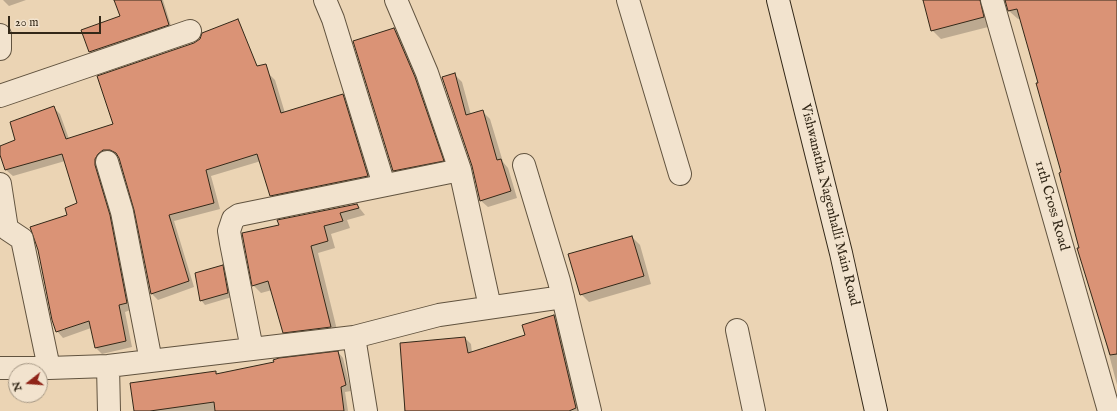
<!DOCTYPE html>
<style>
body{margin:0}
#map{position:relative;width:1117px;height:411px;overflow:hidden;background:#ebd4b4;font-family:"IM FELL English",serif}
canvas{display:block}
.north{position:absolute;left:8px;top:363px;width:40px;height:40px;box-sizing:border-box;background:#f2e3ce;border:1px solid #a69885;border-radius:50%;rotate:253deg;font-size:11px;font-weight:700;line-height:16px;text-align:center;color:#332818}
.north::after{content:'';display:block;margin:auto;width:14px;height:18px;background:#8f2418;clip-path:polygon(50% 0,100% 100%,50% 72%,0 100%)}
.scale{position:absolute;left:8px;top:16px;width:93px;height:18px;box-sizing:border-box;border:2px solid #332818;border-top:0;padding-left:5px;font-size:12px;line-height:14px;white-space:nowrap;color:#332818;-webkit-text-stroke:3px #f2e3ce;paint-order:stroke}
</style>
<div id="map">
<canvas width="1117" height="411"></canvas>
<div class="north">N</div>
<div class="scale">20 m</div>
</div>
<script>
const g = document.querySelector('canvas').getContext('2d');
g.lineJoin = 'round';
function fillPath(path, color) {
  g.fillStyle = color;
  g.fill(path, 'evenodd');
}
function shape(rows) {
  const path = new Path2D();
  for (const r of rows) {
    path.moveTo(r[0], r[1]);
    for (let i = 2; i < r.length; i += 2) path.lineTo(r[i], r[i + 1]);
  }
  return path;
}
function trace(path, color, width, dash) {
  g.strokeStyle = color;
  g.lineWidth = width;
  g.lineCap = dash ? 'butt' : 'round';
  g.setLineDash(dash || []);
  g.stroke(path);
}
function label(font, color, halo, rows, align = 'center') {
  g.font = font + ' "IM FELL English",serif';
  g.lineWidth = 4;
  g.setLineDash([]);
  g.textBaseline = 'middle';
  g.strokeStyle = halo;
  g.fillStyle = color;
  for (const [text, x, y, turn = 0] of rows) {
    g.save();
    g.translate(x, y);
    g.rotate((+turn || 0) * Math.PI / 180);
    g.textAlign = isNaN(turn) ? turn : align;
    if (halo) g.strokeText(text, 0, 0);
    g.fillText(text, 0, 0);
    g.restore();
  }
}
fillPath(shape([
 [3,0,26,0,9,6],
 [136,0,163,0,172,29,94,56,90,52,83,31,121,17],
 [924,0,991,0,992,26,941,39,932,30],
 [1005,0,1117,0,1117,385,1021,18,1018,19,1009,11],
 [394,29,399,34,420,84,448,166,399,176,394,170],
 [269,74,275,80,285,113,343,95,349,102,374,182,277,202,271,195,261,161,211,176,220,209,174,221,194,287,158,300,152,294,135,209,119,157,110,156,116,222,133,309,125,312,132,347,102,354,96,348,91,328,63,338,57,331,68,215,79,204,65,161,13,176,6,170,0,147,17,141,54,108,60,114,69,139],
 [455,75,462,82,471,115,483,112,490,119,503,162,508,168,517,198,488,207,480,200],
 [357,205,365,215,347,220,350,228,331,234,335,248,318,253,338,334,291,340,284,332,272,290,261,293,253,285,280,225],
 [632,237,640,245,651,284,589,302,581,294],
 [222,266,226,270,232,297,205,305,201,300],
 [554,316,560,322,581,411,404,411,404,396,465,338,471,344,472,353,527,336],
 [338,352,343,358,351,391,345,392,348,411,136,411,215,372,219,375]
]), '#0003');
const building = shape([
 [114,0,161,0,169,25,89,52,81,30,120,16,114,0],
 [923,0,980,0,984,17,931,31,923,0],
 [1005,0,1117,0,1117,354,1110,355,1077,248,1079,248,1059,173,1061,172,1036,83,1038,83,1017,9,1008,11,1005,0],
 [238,19,257,66,266,64,281,113,343,94,368,176,270,196,257,154,206,170,214,203,169,215,189,281,151,294,134,210,119,158,116,153,110,150,103,150,98,154,95,159,95,165,110,215,127,303,119,305,126,341,95,348,89,321,56,332,52,320,38,250,30,227,67,215,65,208,77,203,62,154,5,170,0,155,0,146,15,140,10,122,54,106,66,139,113,124,97,76,194,43,200,39,202,33,238,19],
 [394,28,415,77,444,161,393,171,353,41,394,28],
 [455,73,466,115,483,110,497,160,501,159,511,191,480,201,472,166,442,77,455,73],
 [357,204,359,208,340,213,343,221,324,226,328,241,311,246,331,327,283,333,268,281,252,286,242,233,279,225,277,220,357,204],
 [632,236,644,276,580,295,568,254,632,236],
 [223,265,228,293,200,301,195,273,223,265],
 [554,315,576,408,569,411,405,411,400,343,465,337,468,353,525,335,522,325,554,315],
 [338,351,346,385,341,387,344,411,215,411,214,402,150,411,134,411,130,383,216,371,216,374,274,362,273,360,279,358,338,351]
]);
fillPath(building, '#da9376');
trace(building, '#332818', 1);
const street = shape([
 [325,0,333,19,384,185],
 [396,0,427,73,460,170,490,307],
 [628,0,680,174],
 [992,0,1109,411],
 [0,35,0,49],
 [0,96,190,31],
 [107,162,122,212,151,361],
 [524,165,559,281,590,411],
 [0,184,7,229,22,239,49,368,108,366,354,337,366,411],
 [737,330,754,411],
 [354,337,439,315,563,297],
 [252,349,231,243,229,231,233,219,239,215,460,170],
 [108,366,109,411],
 [0,368,49,368]
]);
const secondary = shape([
 [778,0,841,253,876,411]
]);
trace(street, '#61533f', 24);
trace(secondary, '#332818', 24);
trace(street, '#f2e3ce', 22);
trace(secondary, '#f2e3ce', 22);
label('14px', '#332818', '#f2e3ce', [
 ["Vishwanatha Nagenhalli Main Road",829,205,76],
 ["11th Cross Road",1051,206,74]
]);
</script>
